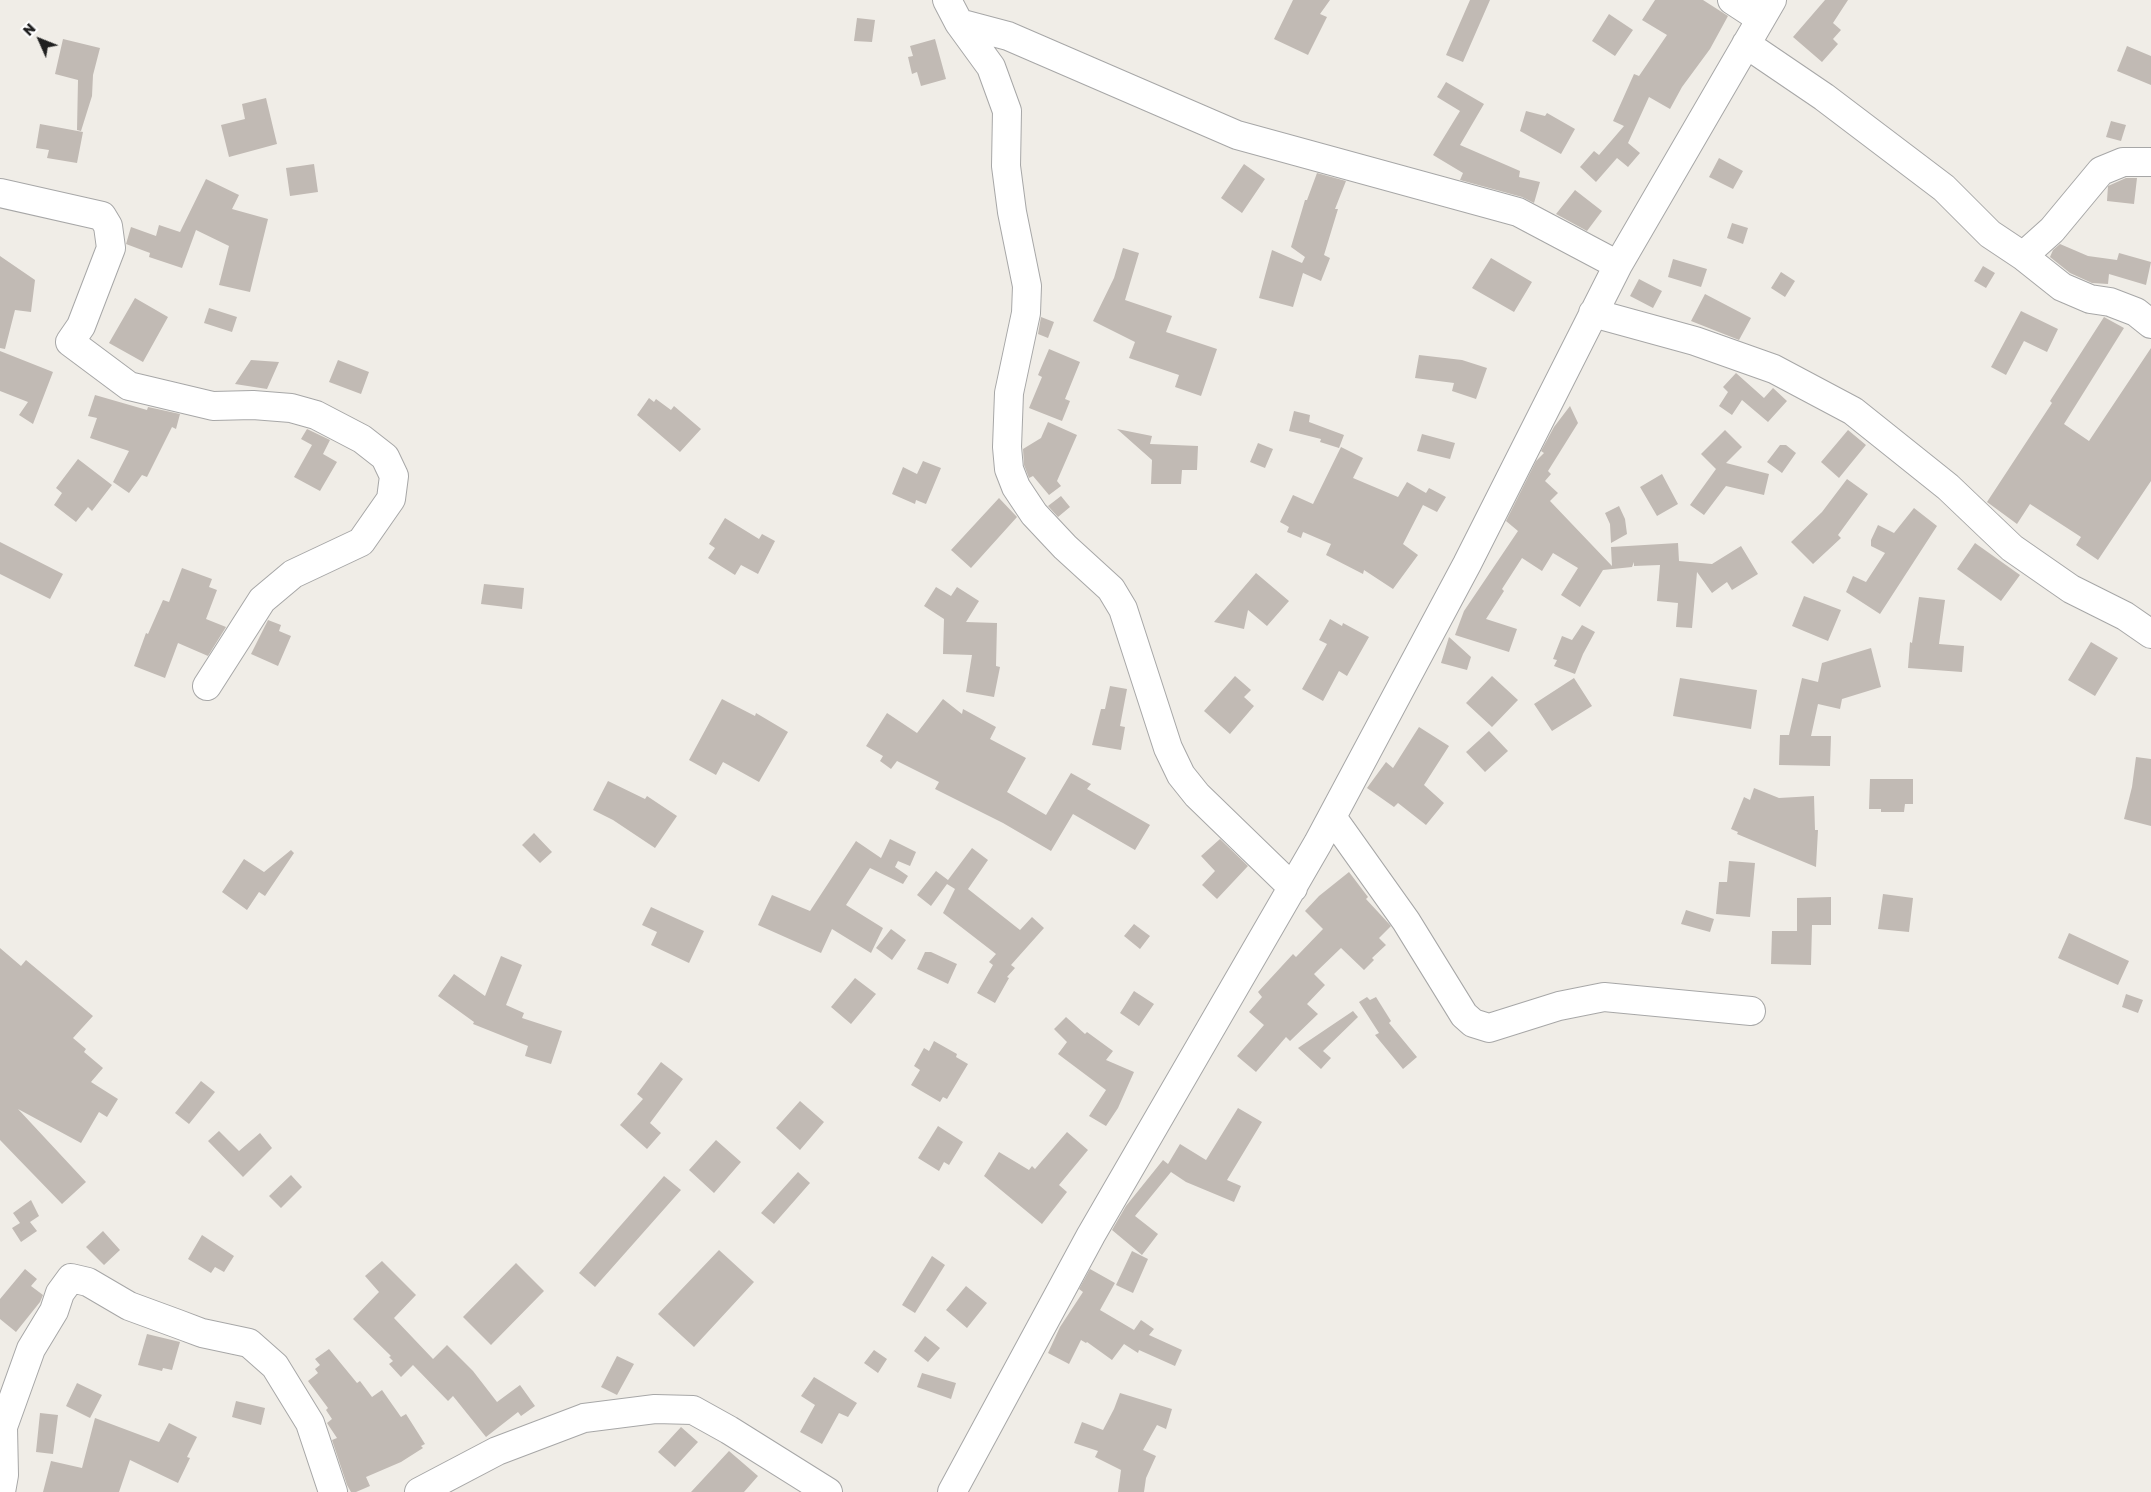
<!DOCTYPE html>
<style>
body{margin:0}
#map{position:relative;width:2151px;height:1492px;overflow:hidden;background:#f0ede7;font-family:"Golos Text",sans-serif}
canvas{display:block}
.north{position:absolute;left:15px;top:15px;width:50px;height:50px;-webkit-text-stroke:4px #fff;paint-order:stroke;rotate:314deg;font-size:14px;font-weight:700;line-height:20px;text-align:center;color:#202020}
.north::after{content:'';display:block;margin:auto;width:18px;height:22px;background:#202020;clip-path:polygon(50% 0,100% 100%,50% 72%,0 100%)}
</style>
<div id="map">
<canvas width="2151" height="1492"></canvas>
<div class="north">N</div>
</div>
<script>
const g = document.querySelector('canvas').getContext('2d');
g.lineJoin = 'round';
function fillPath(path, color) {
  g.fillStyle = color;
  g.fill(path, 'evenodd');
}
function shape(rows) {
  const path = new Path2D();
  for (const r of rows) {
    path.moveTo(r[0], r[1]);
    for (let i = 2; i < r.length; i += 2) path.lineTo(r[i], r[i + 1]);
  }
  return path;
}
function trace(path, color, width, dash) {
  g.strokeStyle = color;
  g.lineWidth = width;
  g.lineCap = dash ? 'butt' : 'round';
  g.setLineDash(dash || []);
  g.stroke(path);
}
fillPath(shape([
 [1293,0,1330,0,1320,14,1327,17,1308,55,1274,39],
 [1470,0,1490,0,1463,62,1446,55],
 [1655,0,1703,0,1728,16,1710,49,1682,87,1670,109,1649,97,1628,143,1640,153,1628,167,1617,158,1596,182,1580,167,1594,151,1599,155,1624,126,1613,121,1634,74,1639,76,1667,35,1642,20],
 [1825,0,1848,0,1833,23,1841,30,1833,39,1838,44,1822,62,1793,37],
 [1609,14,1633,30,1615,56,1592,41],
 [857,18,875,20,872,42,854,41],
 [63,39,100,48,93,75,92,96,81,131,77,130,78,80,55,74],
 [935,39,946,79,921,86,917,72,912,74,908,57,913,56,910,46],
 [2127,46,2151,56,2151,85,2117,71],
 [1446,82,1484,104,1460,145,1520,171,1519,177,1540,182,1534,203,1522,197,1460,180,1463,173,1433,155,1460,111,1437,97],
 [266,98,277,144,229,157,221,125,245,119,242,104],
 [1526,111,1545,116,1547,113,1575,129,1561,154,1520,131],
 [2111,121,2126,125,2121,141,2106,137],
 [40,124,83,132,77,163,47,158,49,150,36,148],
 [1719,158,1743,171,1733,189,1709,177],
 [314,164,318,192,290,196,286,168],
 [1244,164,1265,179,1242,213,1221,198],
 [1317,173,1346,181,1335,209,1338,209,1324,255,1330,258,1321,281,1303,273,1293,307,1259,298,1272,250,1302,263,1305,257,1291,247,1305,200,1307,200],
 [2126,178,2137,178,2134,204,2107,201,2108,186],
 [206,179,239,195,232,209,268,219,250,292,219,285,229,246,196,230,182,268,149,257,150,253,126,244,131,227,156,236,159,225,180,232],
 [1575,190,1602,211,1587,231,1556,214],
 [1732,223,1748,228,1743,244,1727,238],
 [2060,244,2088,256,2117,260,2119,253,2151,262,2146,285,2109,274,2108,284,2092,283,2070,273,2050,257,2053,250],
 [1123,248,1139,253,1125,300,1172,316,1166,332,1217,349,1201,396,1175,387,1179,375,1129,358,1135,342,1093,321,1114,278],
 [0,256,35,280,31,312,15,310,5,349,0,348],
 [1491,258,1532,282,1514,312,1472,288],
 [1673,259,1707,269,1701,287,1668,277],
 [1983,266,1995,273,1986,288,1974,281],
 [1781,272,1795,281,1785,297,1771,288],
 [1639,279,1662,291,1653,308,1630,296],
 [1705,294,1751,318,1739,340,1691,321],
 [135,298,168,317,143,362,109,343],
 [209,308,237,317,232,332,204,323],
 [2021,311,2058,329,2047,352,2024,341,2006,375,1991,367],
 [1041,317,1054,322,1048,338,1038,334],
 [2104,317,2124,328,2064,424,2089,441,2151,348,2151,481,2098,560,2076,545,2081,537,2030,504,2017,524,1987,502,2052,403,2050,401],
 [1049,349,1080,362,1065,399,1070,401,1062,421,1029,408,1042,377,1038,375],
 [0,351,53,372,33,424,19,415,28,402,0,391],
 [1419,355,1462,360,1487,368,1476,399,1452,391,1454,383,1415,378],
 [251,360,279,362,267,389,235,384],
 [338,360,369,372,361,394,329,382],
 [1736,373,1764,398,1773,388,1787,401,1768,422,1742,400,1732,415,1719,406,1728,392,1723,387],
 [95,395,147,410,148,407,180,414,176,429,172,427,147,477,142,475,129,493,113,482,129,451,90,438,97,418,88,416],
 [649,398,654,402,656,399,671,410,674,406,701,429,680,452,637,415],
 [1570,406,1578,423,1548,471,1551,474,1545,481,1558,493,1550,501,1612,566,1611,547,1678,543,1679,561,1712,564,1741,546,1758,574,1732,590,1727,582,1712,593,1697,572,1692,628,1676,627,1678,603,1657,601,1660,565,1634,566,1634,562,1632,567,1603,570,1580,607,1561,595,1578,568,1553,553,1542,571,1522,558,1502,589,1504,591,1486,619,1517,629,1509,652,1455,635,1464,611,1518,531,1506,521,1536,461,1544,453,1541,451,1554,427],
 [1294,411,1310,415,1309,422,1344,435,1339,448,1320,442,1321,439,1289,431],
 [1048,422,1077,435,1057,481,1061,486,1049,495,1033,476,1029,478,1024,465,1023,449,1041,438],
 [307,429,330,440,323,454,337,462,320,491,294,477,312,445,301,439],
 [1117,429,1152,436,1150,444,1198,446,1197,470,1182,470,1181,484,1151,484,1152,460],
 [1725,430,1742,447,1726,463,1769,474,1764,495,1726,486,1704,515,1690,505,1716,469,1701,454],
 [1848,430,1866,445,1839,478,1821,462],
 [1422,434,1455,443,1450,459,1417,451],
 [1258,443,1273,449,1265,468,1250,462],
 [1780,445,1786,445,1796,453,1782,473,1767,462],
 [1341,447,1363,458,1353,478,1398,497,1407,482,1426,493,1429,488,1446,497,1437,512,1423,505,1403,544,1418,555,1393,589,1364,570,1363,574,1326,555,1331,544,1303,532,1301,538,1287,532,1289,527,1280,522,1293,495,1313,504],
 [78,459,112,485,92,511,88,507,76,522,54,505,62,493,56,488],
 [923,461,941,468,926,504,916,500,915,504,892,494,903,467,917,474],
 [1662,474,1678,504,1657,516,1640,487],
 [1847,479,1868,494,1838,535,1841,538,1813,564,1791,542,1822,512],
 [1061,496,1070,507,1058,517,1048,506],
 [999,498,1017,517,971,568,951,550],
 [1619,506,1625,519,1627,534,1611,543,1610,524,1605,513],
 [1914,508,1937,526,1880,614,1846,592,1853,576,1866,582,1885,553,1871,546,1871,540,1878,525,1894,533],
 [725,518,759,539,762,534,775,541,758,574,741,565,735,575,708,558,715,548,709,544],
 [0,542,63,574,50,599,0,574],
 [1975,543,2020,575,2001,601,1957,569],
 [182,568,212,579,209,587,217,590,206,619,226,627,208,656,178,643,165,678,134,666,146,633,148,634,163,600,169,602],
 [1256,573,1289,601,1267,626,1248,610,1244,629,1214,622],
 [484,584,524,588,522,609,481,604],
 [936,587,951,596,957,587,979,601,966,622,997,623,996,666,1000,667,994,697,966,692,972,655,943,654,944,619,924,606],
 [1804,596,1841,610,1828,641,1792,626],
 [1919,597,1945,600,1939,644,1964,646,1962,672,1908,668,1910,642,1912,643],
 [1330,619,1342,626,1343,623,1369,637,1347,676,1339,671,1323,701,1302,689,1327,644,1319,640],
 [268,620,281,625,279,631,291,636,278,666,251,654],
 [1582,625,1595,632,1583,654,1575,674,1554,666,1557,660,1553,659,1562,636,1572,640],
 [1449,637,1471,657,1467,670,1441,663],
 [2091,642,2118,658,2095,696,2068,680],
 [1871,648,1881,687,1842,699,1840,709,1818,704,1811,736,1831,736,1830,766,1779,765,1780,735,1789,735,1802,678,1818,682,1822,663],
 [1235,676,1251,690,1244,697,1254,706,1230,734,1204,711],
 [1492,676,1518,700,1492,727,1466,703],
 [1574,678,1592,706,1552,731,1534,704],
 [1680,678,1757,690,1751,729,1673,716],
 [1110,686,1127,689,1120,726,1125,727,1121,750,1092,745,1101,709,1105,709],
 [722,699,755,716,756,713,788,732,759,782,723,762,716,775,689,760],
 [943,699,962,714,963,709,996,727,990,739,1026,758,1007,792,1046,815,1071,773,1091,784,1087,789,1150,825,1135,850,1073,814,1051,851,1003,823,935,789,939,782,897,761,891,769,880,761,883,756,866,746,887,713,917,733],
 [1419,727,1449,746,1424,785,1444,803,1426,825,1398,803,1394,807,1367,788,1386,762,1393,768],
 [1489,731,1508,751,1485,772,1466,752],
 [2136,757,2151,759,2151,826,2124,819,2132,787],
 [1870,779,1913,779,1913,804,1905,804,1904,812,1881,812,1881,809,1869,809],
 [608,781,645,799,647,796,677,816,655,848,613,820,593,810],
 [1754,788,1779,798,1814,796,1815,830,1818,830,1816,867,1737,834,1738,832,1731,829,1744,797,1750,800],
 [534,833,552,852,540,863,522,845],
 [890,839,916,852,910,866,898,861,895,867,908,876,903,884,870,868,846,905,883,928,871,953,832,929,821,953,758,925,772,895,810,911,856,841,881,858],
 [1220,839,1248,866,1217,899,1202,885,1215,871,1201,856],
 [972,848,988,860,968,889,1020,930,1032,917,1044,928,1011,965,1015,968,1007,977,1009,978,995,1003,977,993,993,965,989,962,996,954,943,913,955,889,947,884,931,906,917,895,936,871,948,880],
 [291,850,294,853,265,896,259,892,247,910,222,892,244,859,264,872],
 [1729,861,1755,863,1750,917,1716,914,1719,882,1727,882],
 [1349,872,1368,897,1366,899,1391,926,1379,938,1386,945,1372,958,1374,960,1364,970,1341,948,1314,974,1325,985,1307,1004,1318,1014,1290,1041,1286,1037,1256,1072,1237,1056,1264,1025,1249,1012,1262,997,1258,992,1293,954,1296,957,1323,929,1305,911,1319,896],
 [1883,894,1913,898,1909,932,1878,929],
 [1831,897,1831,925,1812,925,1811,965,1771,964,1772,931,1797,931,1797,898],
 [651,907,704,931,689,963,651,945,657,932,642,925],
 [1686,910,1714,919,1710,932,1681,924],
 [1134,924,1150,936,1140,949,1124,936],
 [891,929,906,940,892,960,876,948],
 [2069,933,2129,961,2118,985,2058,958],
 [0,948,21,966,26,960,93,1016,73,1038,86,1049,84,1052,103,1068,91,1082,118,1099,107,1117,99,1112,81,1143,18,1109,86,1182,62,1204,0,1140],
 [925,952,931,952,957,964,948,984,917,969],
 [501,956,522,965,506,1005,524,1013,522,1018,562,1031,551,1064,525,1056,528,1046,473,1024,474,1022,438,996,454,974,485,996],
 [855,978,876,994,851,1024,831,1007],
 [1134,991,1154,1004,1139,1026,1120,1013],
 [2126,994,2143,1000,2138,1013,2122,1007],
 [1367,997,1370,1000,1376,997,1391,1021,1389,1023,1417,1057,1403,1069,1375,1035,1379,1033,1359,1002],
 [1353,1011,1358,1017,1323,1051,1331,1058,1321,1069,1298,1048],
 [1066,1017,1085,1034,1087,1032,1113,1051,1106,1060,1134,1072,1118,1108,1106,1126,1089,1116,1106,1090,1058,1054,1067,1042,1054,1029],
 [934,1041,957,1054,956,1057,968,1064,947,1099,943,1097,940,1102,911,1085,920,1070,914,1066,924,1048,929,1051],
 [661,1062,683,1079,650,1123,661,1133,647,1149,620,1125,643,1099,637,1094],
 [201,1081,215,1092,189,1124,175,1113],
 [800,1101,824,1122,800,1150,776,1128],
 [1238,1108,1262,1122,1227,1180,1241,1186,1234,1202,1186,1182,1171,1172,1135,1216,1158,1234,1142,1255,1112,1230,1126,1206,1163,1160,1168,1164,1180,1144,1206,1160],
 [938,1126,963,1142,949,1165,944,1162,939,1171,918,1158],
 [219,1131,239,1151,260,1133,272,1148,243,1177,208,1141],
 [1067,1132,1088,1150,1059,1185,1067,1192,1042,1224,984,1176,999,1152,1029,1170,1032,1166,1035,1169],
 [716,1140,741,1162,714,1193,689,1170],
 [798,1172,810,1183,774,1224,761,1213],
 [291,1175,302,1187,281,1208,269,1196],
 [664,1176,681,1190,595,1287,579,1273],
 [31,1200,39,1216,30,1222,37,1231,21,1242,12,1228,20,1223,13,1213],
 [103,1231,120,1250,104,1265,86,1247],
 [202,1235,234,1256,224,1272,215,1267,211,1273,188,1259],
 [719,1250,754,1282,694,1347,658,1314],
 [1132,1251,1148,1259,1133,1293,1116,1285],
 [932,1256,945,1265,915,1313,902,1305],
 [382,1261,416,1295,394,1318,433,1359,447,1345,473,1371,497,1402,520,1385,535,1406,521,1416,518,1412,486,1437,453,1396,448,1401,413,1365,401,1377,389,1364,393,1361,389,1357,391,1356,353,1319,379,1292,365,1276],
 [516,1263,544,1291,491,1345,463,1317],
 [25,1269,37,1279,31,1286,43,1295,40,1302,16,1332,0,1319,0,1299],
 [1090,1269,1115,1283,1100,1310,1134,1330,1141,1320,1154,1329,1149,1335,1182,1350,1175,1366,1139,1350,1138,1353,1124,1344,1112,1360,1087,1342,1086,1343,1081,1340,1069,1364,1048,1353,1060,1327,1083,1292,1079,1289],
 [966,1286,987,1303,967,1328,946,1310],
 [147,1334,180,1342,172,1370,163,1368,162,1371,138,1365],
 [925,1336,940,1348,928,1362,914,1351],
 [329,1349,357,1383,360,1381,372,1397,382,1390,401,1417,406,1414,425,1444,421,1446,423,1448,401,1462,366,1477,370,1486,356,1492,351,1492,347,1485,332,1440,337,1438,327,1423,332,1419,326,1410,328,1408,308,1381,318,1373,315,1369,320,1365,315,1359],
 [874,1350,887,1359,878,1373,864,1363],
 [617,1356,634,1364,617,1395,601,1387],
 [922,1373,956,1383,951,1399,917,1387],
 [814,1377,857,1403,848,1417,839,1413,822,1444,800,1432,815,1405,801,1396],
 [77,1383,102,1395,90,1418,66,1406],
 [1120,1393,1172,1409,1166,1429,1157,1425,1143,1450,1156,1456,1146,1478,1144,1492,1118,1492,1121,1470,1095,1457,1098,1451,1074,1443,1082,1422,1103,1430,1114,1409],
 [236,1401,265,1408,261,1425,232,1417],
 [40,1413,58,1415,53,1454,36,1452],
 [95,1418,159,1442,169,1423,197,1437,187,1457,190,1458,178,1483,130,1460,119,1492,43,1492,51,1461,82,1468],
 [681,1427,698,1442,675,1467,658,1452],
 [729,1451,758,1476,744,1492,691,1492]
]), '#c1bab4');
const minor = shape([
 [947,0,959,23,1008,36,1237,135,1518,212,1618,265],
 [1732,0,1761,19],
 [959,23,991,67,1007,111,1006,166,1012,212,1027,286,1026,313,1009,393,1007,447,1009,469,1016,487,1034,514,1065,547,1111,589,1123,609,1168,748,1181,775,1197,795,1293,888],
 [1746,44,1824,97,1944,188,1990,234,2023,256,2052,230,2101,171,2123,162,2151,162],
 [0,193,102,216,108,226,111,248,81,326,70,342,129,386,213,406,253,405,291,408,316,415,362,439,385,457,394,476,391,499,361,542,293,574,262,600,207,686],
 [2023,256,2062,287,2090,299,2110,302,2136,312,2151,324],
 [1593,313,1695,341,1774,369,1853,411,1948,487,2012,548,2071,589,2125,616,2151,634],
 [1332,817,1406,921,1464,1015,1473,1023,1489,1028,1559,1006,1604,997,1751,1011],
 [1,1492,4,1475,3,1427,31,1349,54,1311,60,1293,71,1278,88,1282,129,1306,178,1324,202,1333,249,1343,275,1366,310,1423,333,1492],
 [419,1492,497,1451,584,1418,655,1409,693,1410,729,1430,828,1492],
 [952,1492,1091,1235,1318,843,1467,564,1618,265,1772,0]
]);
trace(minor, '#a7a7a7', 30);
trace(minor, '#fff', 28);
</script>
